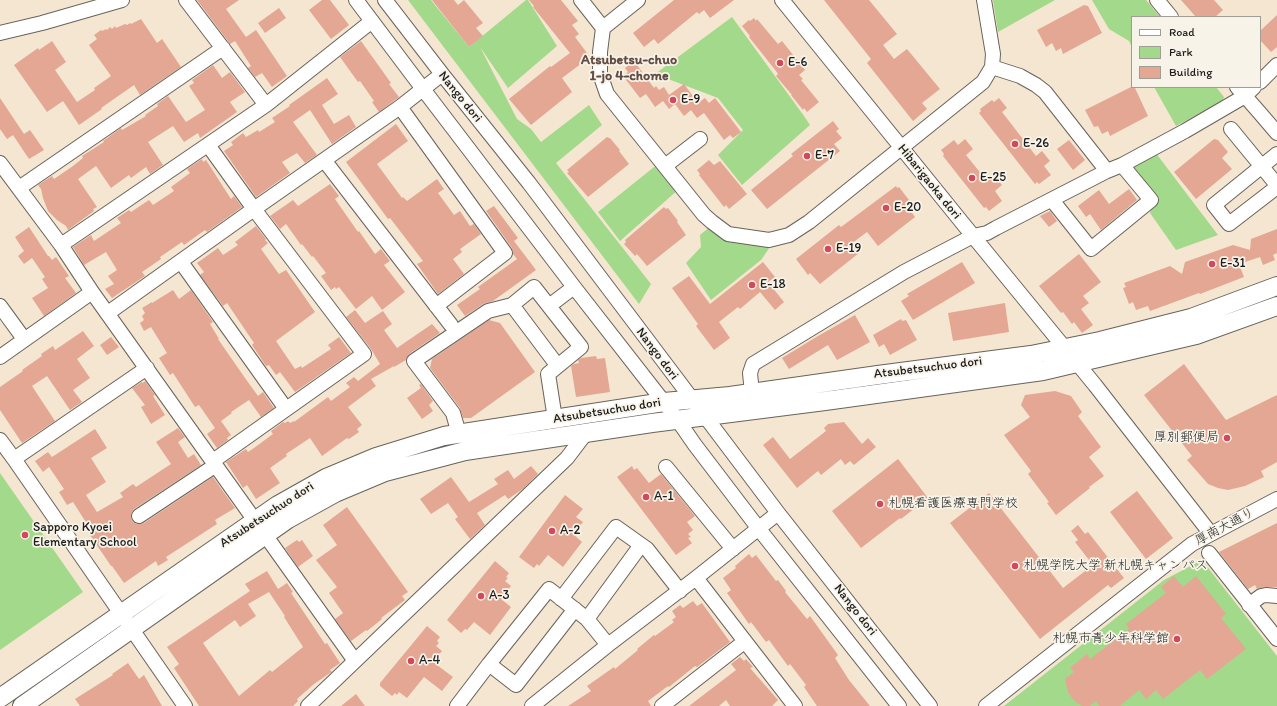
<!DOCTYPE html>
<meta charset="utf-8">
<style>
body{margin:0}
#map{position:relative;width:1277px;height:706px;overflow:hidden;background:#f4e6d1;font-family:Itim,sans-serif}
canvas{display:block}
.legend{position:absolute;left:1131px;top:16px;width:130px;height:72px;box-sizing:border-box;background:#f7f3e8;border:1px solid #9f9d96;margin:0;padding:5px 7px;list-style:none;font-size:12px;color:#1c1c1c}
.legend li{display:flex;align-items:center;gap:8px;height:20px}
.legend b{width:20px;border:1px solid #9f9d96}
</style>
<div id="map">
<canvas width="1277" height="706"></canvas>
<ul class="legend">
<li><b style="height:5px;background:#fff"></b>Road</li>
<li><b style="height:11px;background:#a3d98a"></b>Park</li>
<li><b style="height:11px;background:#e4a794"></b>Building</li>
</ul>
</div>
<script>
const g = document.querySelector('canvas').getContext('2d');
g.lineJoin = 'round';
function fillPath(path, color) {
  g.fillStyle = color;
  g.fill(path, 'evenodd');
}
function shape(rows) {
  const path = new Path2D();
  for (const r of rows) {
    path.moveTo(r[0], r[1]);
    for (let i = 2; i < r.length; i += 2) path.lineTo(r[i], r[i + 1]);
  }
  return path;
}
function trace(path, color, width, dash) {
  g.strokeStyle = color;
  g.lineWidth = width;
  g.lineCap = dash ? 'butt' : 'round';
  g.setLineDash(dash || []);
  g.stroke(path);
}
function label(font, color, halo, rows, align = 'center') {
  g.font = font + ' Itim,"Klee One",sans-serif';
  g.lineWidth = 3.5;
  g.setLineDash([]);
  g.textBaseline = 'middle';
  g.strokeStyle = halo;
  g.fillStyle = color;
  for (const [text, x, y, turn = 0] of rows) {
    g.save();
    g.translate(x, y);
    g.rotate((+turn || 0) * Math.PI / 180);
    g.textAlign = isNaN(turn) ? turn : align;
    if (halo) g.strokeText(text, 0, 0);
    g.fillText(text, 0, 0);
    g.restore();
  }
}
fillPath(shape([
 [408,0,431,0,469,47,526,0,528,0,557,46,508,88,480,47,517,119,531,129,541,142,589,105,602,125,556,163,651,284,639,304],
 [993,0,1055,0,998,32],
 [1092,0,1146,0,1160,17,1132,17,1132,47,1129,41,1109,29],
 [732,17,804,116,810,125,742,185,718,155,743,130,718,98,655,74],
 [1154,87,1216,87,1224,97,1222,102,1176,126],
 [1155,152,1218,235,1176,250,1150,213,1153,198,1128,166],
 [659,163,679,189,620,241,598,212],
 [711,226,772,244,761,260,711,300,686,263,701,247,700,235],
 [0,473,83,592,0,650],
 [1202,560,1277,656,1277,706,1004,706,1164,580]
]), '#a3d98a');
fillPath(shape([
 [197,0,239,0,226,9,246,37,256,30,287,76,272,87,262,73,255,77,248,68,251,66,235,41,230,44],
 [322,0,330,0,349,25,331,39,309,10],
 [432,0,454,0,458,5,464,0,483,23,476,28,483,36,469,47],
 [529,0,561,0,578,21,572,25,579,34,575,37,590,57,562,78,572,92,531,125,509,99,550,66,551,67,570,53,533,7,534,6],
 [674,0,734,0,710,18,704,10,699,14,697,12,658,44,654,39,644,47,633,33],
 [824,0,869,0,897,34,883,45,894,59,907,49,940,89,922,103,927,109,913,121,867,63,871,59],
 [1181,0,1214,0,1223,10,1215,17,1196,17],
 [1084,5,1088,6,1102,33,1063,54,1061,48,1056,51,1052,43,1046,47,1037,30],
 [279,8,286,18,265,33,258,23],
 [1277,15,1277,47,1271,52,1260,40,1260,31],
 [754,18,756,21,757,19,778,44,782,41,805,70,799,75,803,79,801,80,819,102,807,112,804,108,803,110,791,95,792,95,776,76,778,74,776,71,749,37,750,36,742,26,749,20,750,21],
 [141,19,157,43,162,39,181,67,140,95,134,85,101,108,102,109,79,125,63,101,47,112,14,65,38,48,39,50,52,41,66,62,55,70,77,102,95,90,94,88,111,76,89,45,97,39,94,35,101,30,102,31,106,29,107,30,110,27,112,29,115,26,116,28,125,24,127,25,130,23,131,24],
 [361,41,391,83,389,84,399,97,379,112,372,102,374,101,360,81,358,82,340,57],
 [634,61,654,88,656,86,659,90,664,87,669,95,684,84,698,103,705,98,709,103,715,98,741,132,733,138,730,135,724,140,704,113,697,118,691,110,684,116,675,104,669,109,663,101,655,107,646,94,640,98,623,76,628,72,625,68],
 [213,65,222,78,230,72,245,92,230,102,237,112,200,138,198,133,184,142,173,126,148,142,163,165,150,174,146,167,131,178,129,175,111,188,96,166,78,179,97,207,93,209,94,211,68,230,66,226,57,220,48,211,43,198,41,189,38,185,52,176,54,179,73,166,83,158,82,156,104,142,103,141,121,128,122,130,146,116,145,115,158,106,157,104,168,96,186,122,205,110,189,86,194,83,192,80],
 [327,78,338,94,322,105,334,124,349,115,356,127,332,144,310,110,293,122,317,155,305,163,297,153,282,162,290,173,256,197,224,151,233,145,231,142,243,133,246,137,258,130,259,132,275,122,272,118,290,106,289,105],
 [1131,87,1135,88,1148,116,1110,136,1108,131,1102,134,1098,126,1094,127,1085,110],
 [0,98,24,134,30,130,44,150,29,159,13,135,7,139,0,129],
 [999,98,1007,108,1002,112,1036,156,1042,151,1050,161,1044,166,1051,175,1039,184,1037,182,1035,184,979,113,981,111,980,109,992,100,994,102],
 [833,121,839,129,836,131,842,138,834,144,840,151,767,209,751,190,793,156,791,154],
 [396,124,408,141,377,164,402,198,403,197,407,201,437,179,444,189,438,193,454,215,460,211,470,226,474,224,481,234,460,249,462,252,453,259,464,274,438,294,417,264,423,261,390,218,388,219,346,162],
 [607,137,609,138,610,138,620,150,619,151,629,164,588,197,567,173,569,172,567,170],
 [965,139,973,149,966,155,987,181,994,175,1002,185,995,191,1002,201,989,211,986,207,984,208,943,156,944,154,941,150,954,140,958,145],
 [1214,139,1218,140,1228,152,1222,158,1232,169,1196,199,1174,172],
 [1069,140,1085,160,1073,170,1057,149],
 [202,159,203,162,206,160,231,199,234,196,242,207,207,232,205,230,184,245,182,242,160,257,161,259,142,272,145,276,112,298,105,289,114,284,108,276,117,270,106,252,84,265,73,247,91,235,94,241,121,223,117,218,129,210,131,212,149,200,153,205,174,191,171,187,190,173,187,169],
 [709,160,714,165,720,161,747,194,729,209,726,205,724,207,699,175,700,174,697,170],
 [330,184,339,196,335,199,358,232,359,231,375,254,381,249,390,261,384,265,405,292,382,310,372,296,356,309,339,287,336,289,335,287,331,290,321,276,326,273,313,256,312,257,302,244,301,245,286,224,280,229,270,216,293,200,298,206],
 [896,186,897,188,899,187,909,200,905,203,915,217,878,246,867,232,851,244,859,253,820,284,810,273,808,275,796,259,839,225,841,227],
 [1129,189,1137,200,1101,230,1090,214,1086,217,1078,206,1099,190,1109,204],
 [494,206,518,238,514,241,536,270,493,301,483,304,465,316,457,305,480,289,478,287,517,259,513,254,512,248,486,211],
 [664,207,666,209,668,208,678,221,677,222,686,235,647,266,637,254,635,256,624,244,626,242,625,240],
 [1050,211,1057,221,1049,227,1040,216],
 [256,226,266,239,265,240,268,243,261,249,279,274,286,270,315,312,276,341,295,369,301,366,302,368,331,349,328,345,339,337,351,353,295,392,280,372,276,375,269,365,266,366,252,345,254,343,227,303,223,306,200,275,204,272,197,263,218,248,223,255,238,245,235,242],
 [29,227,48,256,49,256,52,260,56,257,69,276,65,278,76,293,44,316,32,298,48,288,42,279,45,277,32,258,24,264,18,256,24,251,15,237],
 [1277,229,1277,253,1273,255,1275,260,1263,265,1260,257,1239,264,1244,277,1200,294,1199,293,1150,311,1148,306,1136,310,1133,302,1129,304,1123,288,1126,287,1124,283,1170,266,1182,274,1185,262,1233,245,1250,250,1251,239],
 [1079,254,1101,282,1083,296,1089,303,1081,309,1093,325,1082,333,1074,322,1072,324,1063,312,1061,313,1039,286],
 [763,262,775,277,768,282,784,302,775,310,760,292,740,309,738,307,719,322,730,338,714,350,696,326,698,324,672,288,689,276,710,304],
 [962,262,975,283,913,320,901,301,909,296,907,294],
 [173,290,179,299,191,290,213,322,210,324,219,339,218,339,245,378,258,396,263,392,274,408,261,417,249,400,231,412,232,413,221,421,231,435,227,438,228,440,217,448,207,434,215,428,199,405,195,407,173,373,170,375,159,358,167,353,151,327,144,331,140,323,144,320,142,316,145,313,142,308,152,302,152,303],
 [1005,303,1009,332,953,341,948,313],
 [355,310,365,323,383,311,392,324,384,330,397,348,432,324,440,333,409,354,406,360,394,367,394,366,371,379,376,386,348,407,362,425,357,429,359,432,349,439,347,438,322,456,310,438,286,454,287,456,270,468,280,483,256,499,247,485,243,488,226,462,246,449,248,452,254,448,273,434,271,431,283,422,285,423,288,421,290,423,294,421,294,422,328,397,331,401,350,387,346,383,354,377,358,381,380,364,371,349,346,317],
 [855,315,870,342,837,360,828,345,789,369,782,358,818,336],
 [901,319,902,321,906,320,917,340,890,355,884,344,879,347,873,335],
 [489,320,500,323,535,372,471,418,463,418,460,408,430,368,432,359],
 [83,331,94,346,77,359,90,378,73,390,82,402,70,410,47,376,32,386,55,421,22,443,0,410,0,387,23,371,22,370,42,356,41,354,53,346,55,350],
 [111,337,119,347,107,355,100,345],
 [596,356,597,359,605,358,610,392,576,397,571,366,574,364,579,363,578,360,581,358],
 [1184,364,1226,420,1277,395,1277,462,1261,471,1264,477,1245,486,1228,490,1218,488,1208,484,1187,460,1192,456,1144,395],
 [145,381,155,395,153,396,165,415,151,424,141,407,145,405,132,388,142,382,143,383],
 [421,384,433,401,429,405,433,411,422,419,407,398,421,388,419,385],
 [1055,391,1071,396,1082,412,1078,416,1101,447,1089,457,1104,476,1089,487,1090,488,1056,515,1047,503,1049,502,1028,474,1031,471,1004,435,1030,417,1021,405,1025,395],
 [844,422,862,444,868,438,876,447,854,465,850,461,845,465,841,459,821,475,818,471,797,488,763,445,773,437,790,459,826,431,824,428,828,424],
 [178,428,185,437,178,442,188,458,194,454,201,465,134,509,132,512,131,516,132,521,136,524,139,524,144,523,213,477,235,508,215,520,217,524,166,557,168,560,158,566,156,561,124,583,112,566,111,566,86,529,89,527,73,502,67,505,59,492,64,489,49,467,43,472,35,461,48,452,52,457,95,429,107,448,91,458,106,482,86,495,97,512,123,497,120,493,133,484,136,487,171,464,156,442],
 [898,459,928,498,901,519,900,518,861,548,832,511],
 [531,466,538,474,523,489,508,499,505,495,477,513,485,525,470,539,455,519,458,517,448,503,431,514,420,499,451,477,469,502,498,484,494,479,508,470,514,479],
 [632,466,634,470,637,468,649,483,661,474,695,516,687,522,693,530,688,534,691,537,688,538,692,543,676,555,617,477],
 [1137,491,1173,538,1146,559,1110,512],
 [989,493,1063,588,1093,565,1075,542,1078,540,1071,531,1078,525,1085,534,1088,532,1124,578,1111,588,1108,585,1040,639,950,523],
 [565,495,583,509,576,517,583,522,573,534,582,542,563,567,548,555,539,566,537,564,534,568,519,557],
 [347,507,408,592,402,596,405,600,381,618,382,619,367,631,366,630,351,641,335,619,343,613,329,593,337,587,316,560,337,545,323,525],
 [1277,523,1277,587,1265,587,1257,589,1255,585,1248,589,1219,552],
 [297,540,299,542,302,540,313,556,298,567,285,548],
 [749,554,752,558,756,555,776,581,778,580,786,591,785,592,807,619,810,616,838,655,835,658,849,680,870,706,817,706,804,687,806,685,790,664,788,666,769,640,766,642,751,622,749,624,727,593,731,590,723,578,736,568,735,566],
 [495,561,509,573,506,577,508,578,505,581,511,586,501,599,511,607,490,635,474,622,467,630,465,629,461,633,447,620],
 [267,571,278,589,287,583,293,592,291,593,325,644,327,643,340,663,330,670,332,672,330,673,314,684,297,699,298,701,293,706,199,706,174,668,179,664,167,647,250,591,245,584],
 [269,592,285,616,284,617,303,647,272,672,270,670,239,696,203,643,235,620,240,627,256,616,248,604],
 [1174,576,1183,587,1196,576,1226,614,1221,618,1246,649,1207,679,1200,670,1163,699,1156,690,1146,699,1139,690,1120,706,1099,706,1096,701,1090,706,1083,706,1077,703,1072,698,1068,692,1065,679,1074,672,1070,668,1087,654,1090,659,1129,629,1126,624,1166,593,1161,587],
 [693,601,697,606,702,603,730,642,697,667,695,666,669,687,668,686,648,701,651,706,568,706,591,691,587,686,614,667,615,669,638,650,637,649,654,635,655,636,674,622,672,620,676,617,672,611,680,605,683,608],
 [427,626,440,637,437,641,439,643,436,646,442,651,433,662,453,677,442,691,424,677,407,698,399,692,397,695,395,693,392,696,380,686,380,683],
 [740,657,744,661,746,659,753,667,750,668,778,700,772,706,730,706,726,700,719,706,689,706,736,670,731,664],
 [128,663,139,679,144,675,162,706,80,706,75,699,113,675,112,674],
 [356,694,365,706,341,706]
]), '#e4a794');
const minor = shape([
 [186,0,266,105],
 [356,0,423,89,574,287,677,419,695,445,759,529,899,706],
 [385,0,442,74,529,183,778,513,930,706],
 [581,0,603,28],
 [638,0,603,28,600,52,600,74,607,94,704,215,712,222,728,234,769,240,789,235,809,222,983,82,992,67,993,54,984,0],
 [782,0,973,236,1095,385,1211,534],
 [1157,0,1171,17],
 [0,33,42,23,122,0],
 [992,67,1020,76,1036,85,1045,92,1107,171],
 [1260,82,1277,65],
 [1237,87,1259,112,1277,133],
 [400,107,505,253,436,306],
 [1231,129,1277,185],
 [208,145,254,209,364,354,213,461],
 [1277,154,1214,205,1229,224,1277,187],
 [324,160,451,325],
 [0,163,61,245,92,292,355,661],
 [665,166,700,139],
 [19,188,223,48],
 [1052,200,1091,249,1151,200,1122,165],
 [61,245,266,105,372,21],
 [181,262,286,409],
 [512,305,534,287,581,347,548,374,555,419],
 [0,306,24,339],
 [549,306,574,287],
 [108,313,254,209,400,107,442,74],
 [0,357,92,292],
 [752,393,750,373,753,364,904,272,973,236,987,233,996,228,1107,171,1122,165,1185,131,1245,96,1254,87],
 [459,434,453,413,414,361,488,311,512,305,557,365],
 [0,440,14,459,185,706],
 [14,459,147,368],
 [666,467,733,549],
 [139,516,216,465],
 [1209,553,1277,639],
 [696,578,795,706],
 [561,599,616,527,647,549,680,591],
 [1249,605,1261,596,1266,595,1277,596],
 [587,619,641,545],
 [489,664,549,589,587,619,608,645],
 [308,706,567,458,586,433],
 [457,706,489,664,516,685,575,609],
 [532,706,608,645,696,578,778,513],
 [662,706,744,642],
 [986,706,1192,544,1277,499]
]);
const major = shape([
 [0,698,278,505,326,478,376,457,444,436,664,402,730,396,878,375,1031,355,1100,341,1191,318,1277,286],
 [22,706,288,519,335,493,385,472,465,451,652,423,825,401,1043,371,1196,335,1277,306]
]);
trace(minor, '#68635b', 16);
trace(major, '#68635b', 20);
trace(minor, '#fff', 14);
trace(major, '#fff', 18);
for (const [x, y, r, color] of [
 [780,63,4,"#d1495b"],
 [673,100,4,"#d1495b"],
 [1015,144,4,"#d1495b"],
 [807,156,4,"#d1495b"],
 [972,178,4,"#d1495b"],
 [886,208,4,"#d1495b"],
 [828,249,4,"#d1495b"],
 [1212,264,4,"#d1495b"],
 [752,285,4,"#d1495b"],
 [1227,438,4,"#d1495b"],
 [646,497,4,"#d1495b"],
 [880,504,4,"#d1495b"],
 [552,531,4,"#d1495b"],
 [25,535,4,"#d1495b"],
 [1015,566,4,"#d1495b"],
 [481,596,4,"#d1495b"],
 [1177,639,4,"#d1495b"],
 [411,661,4,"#d1495b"]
]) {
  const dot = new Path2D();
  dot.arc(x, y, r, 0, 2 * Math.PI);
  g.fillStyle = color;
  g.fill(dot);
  trace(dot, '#f7f3e8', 1.5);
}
label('13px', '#1c1c1c', '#f7f3e8', [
 ["E-6",788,63],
 ["E-9",681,100],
 ["E-26",1023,144],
 ["E-7",815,156],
 ["E-25",980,178],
 ["E-20",894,208],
 ["E-19",836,249],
 ["E-31",1220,264],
 ["E-18",760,285],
 ["厚別郵便局",1219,438,"right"],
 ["A-1",654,497],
 ["札幌看護医療専門学校",888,504],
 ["Sapporo Kyoei",33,528],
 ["Elementary School",33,543],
 ["A-2",560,531],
 ["札幌学院大学 新札幌キャンパス",1023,566],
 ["A-3",489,596],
 ["札幌市青少年科学館",1169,639,"right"],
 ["A-4",419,661]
], 'left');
label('13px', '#1c1c1c', '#f7f3e8', [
 ["Nango dori",460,97,51],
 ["Hibarigaoka dori",929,182,51],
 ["Nango dori",657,354,53],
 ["Atsubetsuchuo dori",928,368,-7],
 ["Atsubetsuchuo dori",607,411,-9],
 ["Atsubetsuchuo dori",267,515,-33],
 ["厚南大通り",1225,527,-28],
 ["Nango dori",855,610,52]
]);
label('bold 14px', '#624d46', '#f7f3e8', [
 ["Atsubetsu-chuo",629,60],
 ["1-jo 4-chome",629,76]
]);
</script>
